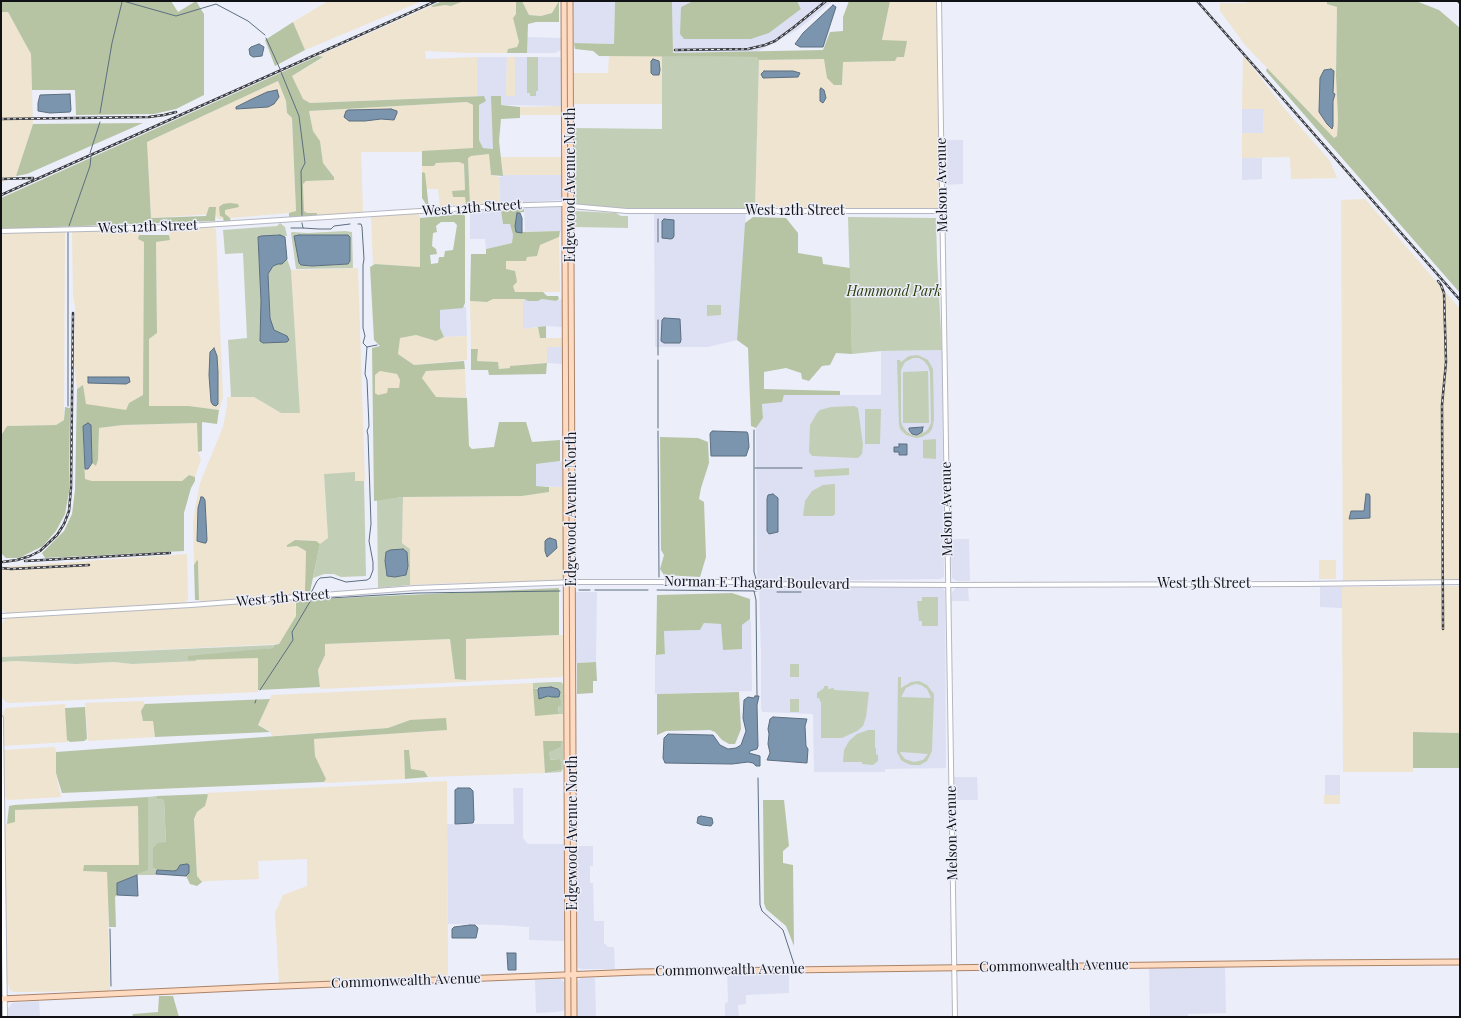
<!DOCTYPE html>
<style>
body{margin:0}
#map{position:relative;width:1461px;height:1018px;overflow:hidden;background:#eceefa;font-family:"Playfair Display",serif}
canvas{display:block}
.frame{position:absolute;inset:0;border:2px solid #111215;pointer-events:none}
</style>
<div id="map">
<canvas width="1461" height="1018"></canvas>
<div class="frame"></div>
</div>
<script>
const g = document.querySelector('canvas').getContext('2d');
g.lineJoin = 'round';
function fillPath(path, color) {
  g.fillStyle = color;
  g.fill(path, 'evenodd');
}
function shape(rows) {
  const path = new Path2D();
  for (const r of rows) {
    path.moveTo(r[0], r[1]);
    for (let i = 2; i < r.length; i += 2) path.lineTo(r[i], r[i + 1]);
  }
  return path;
}
function trace(path, color, width, dash) {
  g.strokeStyle = color;
  g.lineWidth = width;
  g.lineCap = dash ? 'butt' : 'round';
  g.setLineDash(dash || []);
  g.stroke(path);
}
function label(font, color, halo, rows, align = 'center') {
  g.font = font + ' "Playfair Display",serif';
  g.lineWidth = 3;
  g.setLineDash([]);
  g.textBaseline = 'middle';
  g.strokeStyle = halo;
  g.fillStyle = color;
  for (const [text, x, y, turn = 0] of rows) {
    g.save();
    g.translate(x, y);
    g.rotate((+turn || 0) * Math.PI / 180);
    g.textAlign = isNaN(turn) ? turn : align;
    if (halo) g.strokeText(text, 0, 0);
    g.fillText(text, 0, 0);
    g.restore();
  }
}
fillPath(shape([
 [573,1,615,1,614,44,573,43],
 [672,1,693,1,681,7,751,39,769,33,801,9,797,1,833,1,797,30,757,52,673,53],
 [527,37,561,38,561,50,555,53,527,53],
 [477,57,507,57,506,96,515,95,515,57,527,57,527,93,530,93,531,96,536,91,538,91,538,57,559,57,561,59,561,106,501,105,493,149,483,148,479,140,479,105,484,96,477,96],
 [1264,108,1263,133,1242,133,1242,109],
 [943,140,963,140,963,184,943,185],
 [1242,158,1262,158,1262,179,1242,180],
 [503,175,561,175,561,200,500,204,499,177,503,176],
 [524,206,558,206,561,207,561,231,525,231],
 [500,207,503,224,510,224,513,235,512,243,486,249,485,239,470,239,470,211,471,209],
 [654,213,746,213,737,340,708,347,655,347],
 [523,299,528,301,538,301,542,299,556,301,562,299,562,327,546,326,522,329],
 [466,307,467,336,444,337,440,328,440,310],
 [547,347,562,347,562,364,547,363],
 [942,350,944,577,940,579,757,581,756,428,763,418,762,404,782,402,784,395,881,395,881,351],
 [560,461,562,462,563,487,536,486,536,464],
 [950,539,969,539,970,581,957,581,952,578],
 [759,586,939,587,944,589,945,592,946,768,885,769,885,772,814,772,813,714,762,712,762,710,761,710,761,653],
 [957,587,968,587,969,601,951,601,952,592],
 [1320,587,1342,587,1342,608,1320,607],
 [575,592,597,592,596,662,575,663],
 [750,619,751,621,752,691,655,694,655,655,665,654,664,631,700,630,704,623,742,625],
 [1325,775,1340,775,1340,795,1325,795],
 [954,777,977,777,978,800,954,800],
 [513,788,523,788,523,838,528,844,564,844,564,941,529,940,529,927,501,925,448,924,447,824,514,824],
 [576,846,593,846,593,866,590,866,590,883,593,883,594,921,604,921,604,944,607,945,607,947,614,947,615,969,581,969,577,967],
 [1225,967,1226,1013,1188,1014,1188,1017,1150,1017,1149,968],
 [789,972,789,993,746,995,746,1004,738,1005,739,1017,725,1017,725,1003,728,1002,727,973],
 [595,978,596,1016,602,1017,577,1017,577,982,581,978],
 [560,979,563,981,565,983,565,1009,563,1011,555,1012,536,1013,535,980],
 [39,1001,40,1017,8,1017,8,1009,12,1003]
]), '#dce0f2');
fillPath(shape([
 [328,1,422,1,305,50,293,22],
 [464,1,516,1,516,14,513,18,519,42,517,47,508,49,507,53,468,53,425,51,426,59,477,57,477,96,310,103,303,100,292,76,323,58,318,56,431,6,433,7,445,5,451,6],
 [522,1,559,1,552,13,541,16,529,15],
 [890,1,938,1,940,188,939,206,938,208,929,209,755,209,759,60,825,59,842,85,843,62,895,61,882,40],
 [1246,1,1327,1,1327,4,1337,7,1336,76,1338,119,1337,136,1334,138,1245,45,1220,11,1220,3,1246,3],
 [1,12,8,12,31,54,33,124,16,176,1,183],
 [1243,55,1284,108,1330,161,1337,178,1291,179,1290,157,1242,158,1242,133,1263,133,1264,109,1242,109],
 [609,56,662,56,662,104,573,104,573,73,608,73],
 [507,57,515,57,515,96,506,96],
 [278,81,286,101,287,113,292,118,296,212,289,213,219,219,213,214,151,218,147,142],
 [467,102,473,105,474,148,417,152,361,152,363,213,317,216,317,213,307,213,304,211,303,184,306,181,333,180,334,176,323,163,320,141,313,131,309,111],
 [348,110,367,110,394,120,381,119],
 [561,106,561,115,520,115,520,107],
 [489,154,491,175,499,177,500,204,475,206,470,204,468,158,471,156],
 [501,157,561,157,561,175,503,175],
 [459,162,464,164,465,190,452,191,465,196,466,205,440,208,438,189,426,189,425,173,422,172,422,166,434,166,436,163],
 [1365,199,1460,309,1460,580,1343,581,1341,200],
 [418,213,420,218,420,267,375,264,373,265,371,216],
 [213,227,216,230,223,397,219,410,189,406,149,407,149,339,157,333,156,242,169,240,170,229],
 [141,230,138,239,144,241,143,395,129,403,126,411,85,404,83,385,77,389,74,363,75,306,73,296,72,231],
 [65,231,64,420,56,425,7,426,2,434,1,237,4,233,9,232],
 [559,237,560,292,515,292,506,270,506,261,526,261,526,257,540,245],
 [358,268,365,481,355,481,355,473,324,474,328,539,320,544,316,541,295,540,287,545,287,547,297,546,306,551,305,591,301,594,201,602,199,600,198,561,196,561,194,565,193,524,195,508,200,483,223,427,227,406,227,397,254,397,281,413,300,412,291,270],
 [493,299,523,299,523,329,538,327,540,338,562,338,562,347,547,347,547,363,511,366,510,368,499,369,498,362,477,361,478,349,471,349,470,301,487,302],
 [416,335,436,341,444,337,467,336,467,360,414,365,398,354,399,338],
 [465,369,466,397,467,398,435,397,422,378,426,371],
 [380,371,397,374,400,380,399,388,388,388,388,393,378,395,375,393,375,375],
 [197,423,198,452,201,459,195,477,189,475,182,481,92,481,85,479,85,469,88,469,92,463,96,466,98,460,99,428,123,425],
 [549,487,563,487,563,577,561,581,478,583,459,583,410,585,410,549,402,543,403,497,522,496,549,492],
 [547,539,555,539,556,550,547,556],
 [187,554,188,599,185,603,8,614,2,610,1,567],
 [1319,560,1336,560,1336,579,1319,579],
 [1460,586,1460,733,1413,732,1413,772,1343,772,1342,587],
 [295,598,296,616,279,644,2,657,1,626,4,620,8,618],
 [563,635,563,675,562,677,321,689,320,687,318,670,325,655,325,644,450,639,455,679,466,680,466,639],
 [259,658,258,692,9,703,6,702,2,698,2,662,15,661,76,664,114,662,132,664,196,661,196,659],
 [533,683,535,715,564,714,564,741,544,741,545,773,428,777,424,771,411,769,409,750,404,750,405,779,326,783,324,782,326,779,315,756,314,739,446,730,410,720,388,728,272,736,270,731,258,725,270,699,271,695],
 [143,701,145,704,141,711,153,721,155,737,88,741,85,703],
 [65,704,68,742,3,746,3,714,4,711,6,708],
 [55,747,56,752,56,773,61,797,9,800,6,799,4,792,3,750],
 [447,781,448,976,279,983,275,913,283,895,307,886,307,859,258,861,259,879,207,881,202,882,197,876,194,819,197,812,205,806,208,795,207,793],
 [1324,795,1340,795,1340,804,1324,804],
 [138,806,140,865,84,865,83,871,107,872,110,991,14,992,10,990,7,980,5,824,15,822,15,810]
]), '#eee4cf');
fillPath(shape([
 [662,56,756,57,759,60,755,209,627,209,583,206,575,204,573,202,573,128,662,129],
 [527,57,538,57,538,91,536,91,536,96,530,96,530,93,527,93],
 [575,211,616,213,621,216,628,216,628,228,575,227],
 [848,217,936,218,937,258,942,350,881,351,852,354],
 [280,223,285,227,287,236,261,236,258,238,261,301,261,340,263,343,286,341,283,334,274,330,272,327,270,318,268,274,273,266,278,264,282,264,287,259,291,270,300,413,281,413,254,397,231,397,228,340,247,338,243,253,225,254,223,230,277,226],
 [345,231,352,232,353,268,296,269,291,233,292,232,307,233],
 [299,235,305,236,348,264,312,266,301,265,299,262,298,249,294,238,295,236],
 [707,305,721,305,721,315,707,316],
 [918,355,928,360,933,369,934,420,932,429,929,433,922,437,916,438,906,435,900,429,899,424,897,360,900,360,901,362,909,356],
 [913,358,919,358,924,361,928,366,930,372,931,423,928,429,925,432,916,435,912,435,906,431,902,425,901,421,901,370,905,362],
 [928,371,929,423,903,423,903,372],
 [854,406,858,408,863,445,862,454,858,458,812,456,809,452,810,425,817,413,820,410,831,407],
 [865,409,881,409,880,444,865,444],
 [936,439,936,459,923,458,923,440],
 [849,468,849,475,815,477,814,470],
 [355,472,355,481,364,481,366,576,341,577,334,574,324,574,313,578,320,544,328,538,324,474],
 [835,484,835,514,833,516,803,516,805,501,812,491,823,485],
 [403,497,402,543,410,549,410,585,378,588,377,500],
 [407,552,407,572,404,576,389,577,386,574,385,554],
 [922,597,938,597,938,626,922,626,922,621,919,621,917,601,922,601],
 [274,645,273,648,188,660,196,659,196,661,132,664,114,662,76,664,15,661,2,662,2,657],
 [790,664,799,664,799,677,790,677],
 [898,677,901,677,901,688,911,682,919,681,927,685,934,694,932,751,927,761,920,765,911,765,906,763,901,760,897,752],
 [916,684,921,685,927,689,931,698,901,697,906,688,912,685],
 [900,753,901,752,928,754,923,760,914,762,905,759],
 [552,682,561,682,563,684,563,714,559,714,558,706,561,700,559,697,560,692,558,689,551,687,533,689,533,683],
 [824,686,828,686,828,689,834,688,834,690,869,692,866,717,863,726,857,731,842,738,821,738,821,703,819,698,817,698,817,693,824,688],
 [790,699,799,699,799,712,790,712],
 [868,730,875,730,875,748,876,748,876,754,878,755,878,761,873,765,862,764,862,762,843,762,844,750,849,741,857,734],
 [562,741,563,741,563,769,561,772,545,773,561,770,559,759,549,760,549,751,561,747],
 [157,796,157,799,164,800,166,842,153,868,157,870,156,874,157,875,137,875,148,869,148,797]
]), '#c3ceb6');
fillPath(shape([
 [20,1,171,1,178,12,196,1,204,14,204,95,176,109,154,114,76,115,75,90,32,90,31,54,8,12,1,12,1,2],
 [442,1,464,1,451,6,445,5,433,7,431,6],
 [516,1,522,1,529,15,541,16,552,13,559,1,559,22,536,22,528,24,527,53,507,53,508,49,517,47,519,42,513,18,516,14],
 [615,1,672,1,673,53,823,50,830,32,843,31,843,17,849,1,890,1,882,40,907,41,904,57,897,57,895,61,843,62,842,85,834,85,827,78,824,59,759,60,756,57,599,56,593,51,575,49,574,43,614,44],
 [693,1,797,1,801,9,769,33,751,39,684,39,680,34,681,7],
 [1327,1,1416,1,1439,10,1460,28,1460,293,1266,71,1267,68,1334,138,1337,136,1338,119,1336,76,1337,7,1327,4],
 [293,22,305,50,275,66,265,40],
 [318,56,323,57,292,76,303,99,310,103,484,96,486,101,479,105,479,140,483,148,493,149,491,96,501,96,501,105,520,107,520,118,501,119,499,141,503,176,491,175,489,154,471,156,468,158,470,204,466,205,465,197,453,197,452,191,465,190,464,164,459,162,436,163,434,166,422,166,422,151,473,148,473,105,467,102,309,111,313,131,320,141,323,163,334,177,334,180,306,181,303,184,304,211,307,213,317,213,317,216,289,217,289,213,296,211,292,118,287,113,286,101,278,81,147,142,151,218,206,216,209,207,216,207,215,221,1,229,1,198],
 [143,123,27,174,16,176,33,124],
 [422,172,425,173,429,209,422,198],
 [230,203,238,204,239,207,225,210,225,214,230,218,231,222,224,222,223,217,220,216,219,207,223,204],
 [524,209,524,212,517,213,517,232,560,231,559,237,540,245,537,256,527,257,526,261,506,261,506,269,515,271,517,282,513,286,515,292,543,292,547,296,558,296,559,299,556,301,542,299,538,301,528,301,524,299,493,299,487,302,470,301,471,254,486,254,486,249,512,243,513,235,510,224,503,224,501,211],
 [463,214,465,216,465,303,463,308,440,310,440,328,444,337,436,341,416,335,400,338,398,354,414,365,464,361,465,369,426,371,422,378,436,397,467,398,469,446,472,449,494,447,499,422,526,422,532,442,560,440,560,461,536,464,536,486,549,487,549,492,522,496,403,497,374,501,372,348,380,346,374,340,370,267,375,264,420,267,420,218],
 [441,222,454,222,457,225,453,250,445,251,444,257,439,257,438,263,431,264,430,255,437,254,436,249,432,246,433,233,437,232,436,226],
 [380,371,397,374,400,380,399,388,388,388,387,393,378,395,375,393,375,375],
 [753,217,786,218,798,233,798,253,822,257,823,264,850,268,852,354,836,353,830,365,822,366,809,381,802,379,801,373,786,368,764,372,764,389,840,391,840,395,784,395,782,402,762,404,763,418,756,428,751,426,748,348,737,340,745,223],
 [139,235,169,235,170,240,156,242,157,333,149,339,149,406,189,406,219,410,217,424,202,422,202,451,198,452,197,423,123,425,99,428,98,460,96,466,92,463,91,425,83,427,85,479,92,481,182,481,189,475,195,477,195,481,191,488,184,513,184,551,45,558,42,553,64,531,72,514,75,490,77,389,83,385,86,404,126,410,129,403,143,395,144,242,138,239],
 [546,326,546,338,540,338,538,327],
 [471,349,478,349,477,361,498,362,499,369,510,368,510,366,547,363,546,374,489,375,488,370,471,370],
 [65,407,70,408,69,492,65,514,56,531,43,546,19,558,6,558,2,554,2,434,7,426,56,425,64,420],
 [660,437,698,438,708,442,709,463,701,488,699,499,704,502,706,557,700,577,664,575,660,569,664,555,661,550],
 [295,540,316,541,320,544,310,592,305,591,306,551,297,546,287,547,287,545],
 [197,560,198,561,199,600,195,600,194,565],
 [559,588,559,635,466,639,466,680,455,679,450,639,325,644,325,655,318,670,320,687,258,690,258,658,188,660,188,656,273,648,274,645,279,644,296,616,296,600],
 [732,593,750,599,750,619,742,625,742,649,723,650,721,624,704,623,700,630,664,631,665,654,656,655,657,595],
 [596,662,597,681,593,681,593,693,577,694,577,663],
 [533,689,538,689,538,697,548,696,552,697,559,697,561,700,561,705,558,707,559,714,535,716],
 [739,692,741,729,735,744,729,744,722,740,715,732,710,730,666,731,657,735,657,694],
 [270,699,258,725,270,732,155,737,153,721,143,721,141,711,145,704],
 [85,707,87,739,84,741,70,742,67,740,65,708],
 [446,718,447,730,314,739,315,756,326,779,324,782,62,793,56,773,56,752,388,728,410,720],
 [1413,732,1460,733,1460,768,1413,768],
 [543,741,562,741,561,747,549,752,550,760,559,759,561,762,561,770,545,773],
 [404,750,409,750,411,769,424,771,428,777,405,779],
 [207,794,208,795,205,806,197,812,194,819,197,876,202,882,197,886,190,884,186,876,189,872,189,865,180,865,177,870,174,871,157,870,153,868,153,848,158,843,166,842,164,800,157,799,157,796],
 [148,797,148,870,117,883,117,895,115,897,116,927,109,927,107,872,83,871,84,865,139,865,138,806,15,810,15,822,7,824,9,806,14,805],
 [763,800,784,800,789,846,783,851,783,863,793,865,794,946,786,926,766,909,764,903],
 [159,996,173,996,179,1017,132,1017,133,1014,158,1012]
]), '#b6c4a4');
const water = shape([
 [833,5,836,7,823,47,800,47,795,44,803,33,833,5],
 [259,44,264,47,262,56,253,57,250,55,249,49,251,47,259,44],
 [653,59,659,61,660,70,659,75,653,75,651,73,651,61,653,59],
 [1331,69,1334,71,1333,93,1335,94,1333,101,1333,126,1332,129,1327,124,1319,112,1320,78,1324,70,1331,69],
 [764,71,793,71,800,73,798,77,763,78,761,74,764,71],
 [821,88,824,90,826,98,823,103,820,101,820,89,821,88],
 [277,90,279,97,274,104,268,107,236,109,236,107,250,100,267,92,277,90],
 [70,94,71,110,70,112,50,113,38,111,38,103,40,95,70,94],
 [391,109,397,111,397,113,394,120,381,119,365,121,349,121,344,117,346,111,348,110,391,109],
 [517,213,520,213,522,218,522,233,516,232,515,226,517,213],
 [664,219,674,220,674,236,673,238,671,239,662,238,662,221,664,219],
 [280,235,285,237,287,259,282,264,278,264,273,266,268,274,270,318,274,330,287,336,289,340,287,342,263,343,260,341,261,301,258,237,261,236,280,235],
 [299,235,348,235,350,237,350,261,348,264,312,266,301,265,299,263,294,236,299,235],
 [664,318,680,319,681,340,680,343,664,343,661,341,662,320,664,318],
 [214,348,217,356,218,372,218,404,216,406,213,405,211,402,209,375,210,352,214,348],
 [88,377,129,377,130,382,126,384,88,383,88,377],
 [88,423,91,425,92,463,88,469,85,469,83,426,88,423],
 [923,427,922,432,917,435,912,434,909,430,909,428,923,427],
 [713,431,747,432,748,434,749,447,746,456,711,456,710,434,711,432,713,431],
 [899,444,907,444,907,455,899,455,899,452,894,452,894,447,899,447,899,444],
 [773,494,778,498,778,532,769,534,767,531,767,499,768,495,773,494],
 [1366,494,1369,494,1370,496,1370,518,1349,519,1351,511,1364,511,1366,494],
 [201,497,203,497,205,500,207,540,206,543,204,543,197,541,198,508,201,497],
 [550,538,556,540,557,548,547,557,545,551,545,541,547,539,550,538],
 [403,549,407,552,408,566,406,575,395,577,387,576,385,561,386,552,390,550,403,549],
 [551,687,558,689,560,692,559,697,552,697,548,696,539,699,538,689,539,688,551,687],
 [755,696,759,696,757,705,758,746,757,749,750,751,749,753,760,756,760,766,756,766,753,763,748,762,732,764,665,763,663,758,664,738,668,734,710,735,713,735,720,745,728,749,736,748,741,745,746,731,743,718,744,700,748,697,754,698,755,696],
 [773,717,807,719,805,726,806,746,808,749,807,763,767,760,770,753,768,744,769,734,768,729,770,719,773,717],
 [458,788,470,788,473,791,474,820,473,823,455,824,455,790,458,788],
 [701,816,712,818,713,823,711,826,702,825,697,823,698,817,701,816],
 [187,864,189,865,189,873,186,876,156,874,157,870,174,871,177,870,180,865,187,864],
 [137,875,138,896,117,895,117,883,137,875],
 [470,925,475,925,478,928,476,938,452,938,452,929,454,927,470,925],
 [507,953,516,953,516,970,508,970,507,953]
]);
fillPath(water, '#7b95ae');
trace(water, '#5b6e80', 1);
trace(shape([
 [123,1,176,16,216,4,248,21,265,35],
 [266,38,280,69],
 [281,72,299,116,305,163,301,171,302,217],
 [100,113,112,43,122,2],
 [90,153,100,122],
 [658,219,658,242],
 [302,223,303,228,319,229,331,229,334,226,350,224],
 [69,226,90,166,91,156],
 [291,228,303,228],
 [658,320,658,355],
 [367,347,377,345],
 [658,360,658,428],
 [68,406,68,232],
 [754,430,754,572,756,579],
 [658,431,659,577],
 [755,468,802,468],
 [579,590,590,590],
 [595,590,648,590],
 [657,590,757,591],
 [754,591,756,600,757,696],
 [777,592,801,592],
 [311,593,317,581,320,578,331,577,346,582,367,580,370,578,373,570,373,562,369,541,371,524,368,435,367,431,369,426,367,380,365,374,367,347,363,343,365,336,363,328,363,265,364,259,362,227,361,224,358,224],
 [312,599,417,593,560,591],
 [260,690,293,640,292,632,311,600],
 [255,703,256,700],
 [758,778,760,905,762,911,783,930,794,964],
 [110,929,111,986]
]), '#5b6e80', 1);
const minor = shape([
 [939,1,955,1017],
 [1,231,173,227,497,206,561,204,564,204,571,206,627,211,942,211],
 [1,616,191,605,415,588,576,582,735,582,775,584,948,585,1304,584,1460,582],
 [1,718,5,1017]
]);
const major = shape([
 [564,1,568,1017],
 [570,1,574,1017],
 [1,999,259,987,639,972,1307,963,1460,962]
]);
trace(minor, '#b5b7c2', 6);
trace(major, '#aa8469', 7);
trace(minor, '#fff', 4);
trace(major, '#fddac0', 5);
const rail = shape([
 [1197,1,1460,300],
 [1458,1,1460,3],
 [675,50,748,49,765,45,775,41,794,27,826,1],
 [1,119,149,117,164,115,176,112],
 [1,179,33,178],
 [1,195,436,1],
 [1438,281,1441,285,1444,293,1446,362,1442,405,1443,629],
 [25,561,170,553],
 [3,562,17,560,30,556,40,551,57,535,64,524,69,511,71,488,73,313],
 [1,568,11,569,89,565]
]);
trace(rail, '#3c3e42', 2.5);
trace(rail, '#eceefa', 1, [3]);
label('14px', '#111215', '#eceefa', [
 ["Edgewood Avenue North",571,185,-90],
 ["Melson Avenue",942,185,-91],
 ["West 12th Street",472,208,-4],
 ["West 12th Street",795,211],
 ["West 12th Street",148,227,-2],
 ["Edgewood Avenue North",572,509,-90],
 ["Melson Avenue",947,509,-91],
 ["Norman E Thagard Boulevard",757,583,1],
 ["West 5th Street",1204,584],
 ["West 5th Street",283,598,-5],
 ["Edgewood Avenue North",573,833,-90],
 ["Melson Avenue",952,833,-91],
 ["Commonwealth Avenue",1054,966,-1],
 ["Commonwealth Avenue",730,970,-1],
 ["Commonwealth Avenue",406,981,-2]
]);
label('italic 14px', '#2c3e0b', '#eceefa', [
 ["Hammond Park",894,292]
]);
</script>
